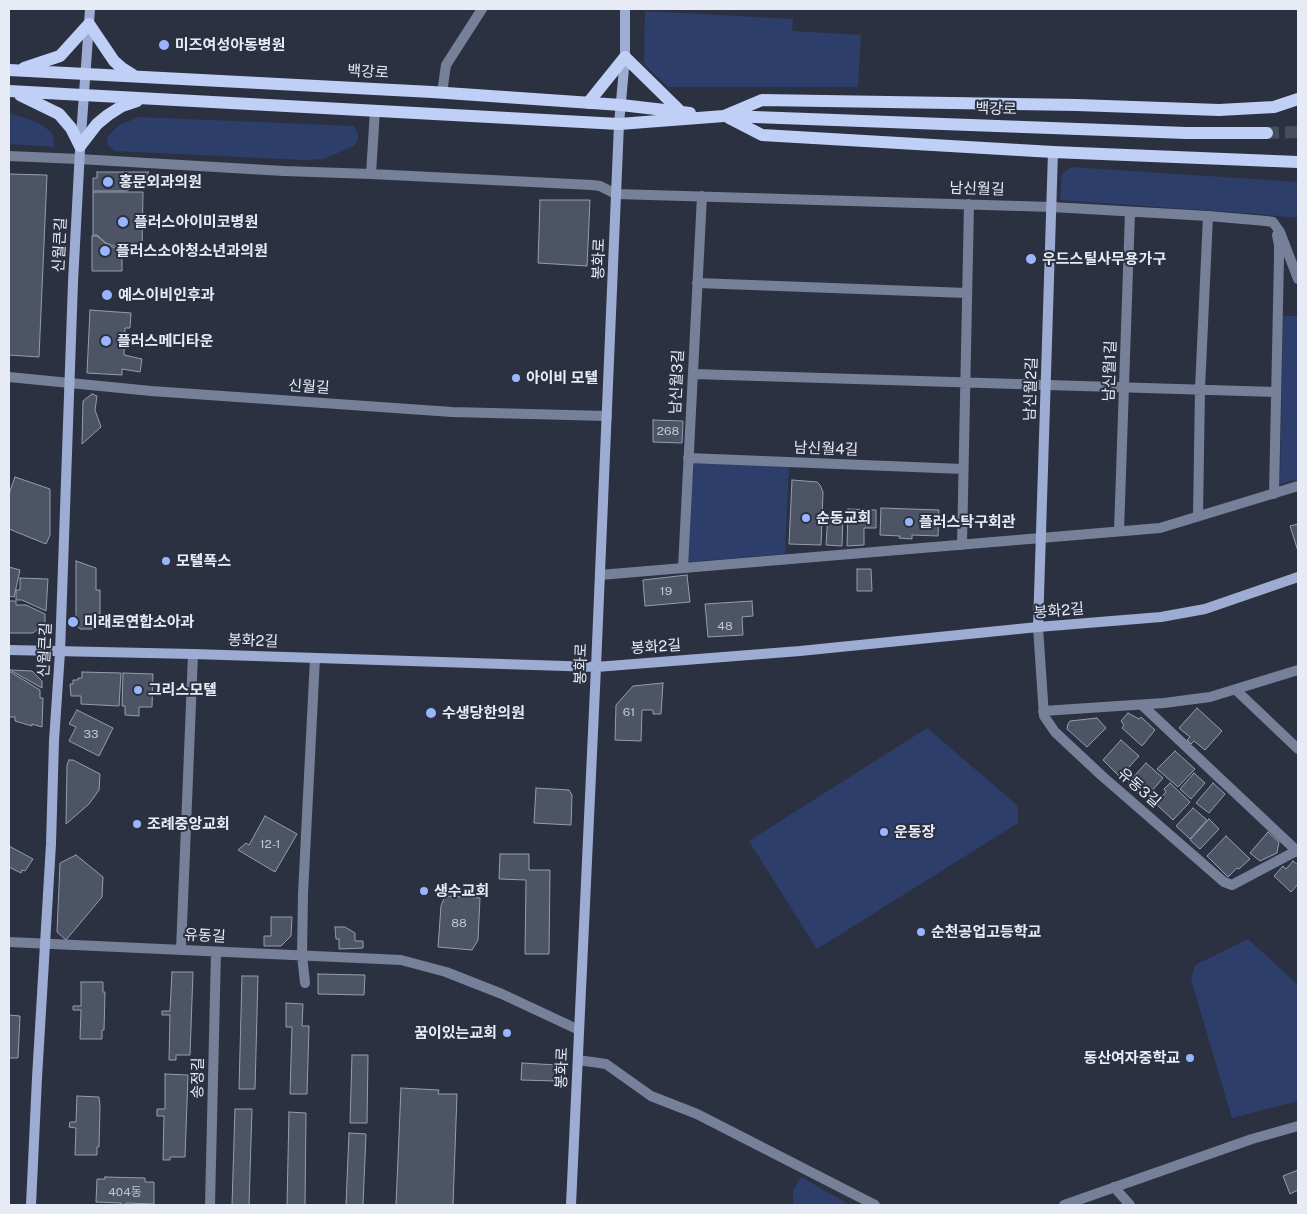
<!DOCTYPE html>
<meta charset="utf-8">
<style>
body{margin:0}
#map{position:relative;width:1307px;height:1214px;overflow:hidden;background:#2b3141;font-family:"Public Sans",sans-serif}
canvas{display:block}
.frame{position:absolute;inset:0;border:10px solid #e7ebf6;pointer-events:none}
</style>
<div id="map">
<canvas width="1307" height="1214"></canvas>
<div class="frame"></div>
</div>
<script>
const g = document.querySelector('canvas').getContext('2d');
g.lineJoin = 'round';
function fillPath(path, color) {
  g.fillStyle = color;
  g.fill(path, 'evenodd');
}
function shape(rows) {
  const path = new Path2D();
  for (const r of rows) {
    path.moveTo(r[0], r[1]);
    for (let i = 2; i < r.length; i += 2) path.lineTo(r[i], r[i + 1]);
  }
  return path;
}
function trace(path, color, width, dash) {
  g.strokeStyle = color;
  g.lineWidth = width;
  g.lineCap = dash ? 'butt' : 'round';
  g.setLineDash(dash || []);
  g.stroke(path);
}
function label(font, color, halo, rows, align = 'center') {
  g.font = font + ' "Public Sans","Noto Sans KR",sans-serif';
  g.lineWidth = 4;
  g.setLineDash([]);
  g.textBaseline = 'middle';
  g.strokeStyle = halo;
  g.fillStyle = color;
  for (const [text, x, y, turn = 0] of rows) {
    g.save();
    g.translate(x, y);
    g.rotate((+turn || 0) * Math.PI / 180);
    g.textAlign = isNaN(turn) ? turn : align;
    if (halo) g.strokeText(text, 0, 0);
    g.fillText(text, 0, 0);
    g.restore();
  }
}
fillPath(shape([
 [645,11,793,19,792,31,861,35,858,87,668,87,644,64],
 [9,113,37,122,50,131,53,135,54,147,9,144],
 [139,117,354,126,358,134,358,141,354,146,323,159,304,160,115,151,107,144,108,136,119,125],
 [1071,167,1298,182,1298,218,1259,214,1060,200,1062,174],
 [1283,316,1298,316,1298,479,1280,484],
 [693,463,789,466,785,554,688,562],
 [927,728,1018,806,1018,823,817,949,749,841],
 [1248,939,1298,985,1298,1101,1232,1118,1191,979,1195,965],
 [801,1177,850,1205,793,1205,793,1191]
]), '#2e3e6b');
const building = shape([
 [97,172,149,172,140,183,126,191,93,191,93,178,97,178,97,172],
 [9,174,47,175,39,357,9,355,9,174],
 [93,192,143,192,142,252,128,251,106,243,97,235,93,235,93,192],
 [540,200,590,200,587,266,538,263,540,200],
 [92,236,97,236,106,244,121,251,122,254,122,271,92,271,92,236],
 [90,310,131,313,130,328,125,328,124,355,142,359,140,372,122,369,122,375,87,373,90,310],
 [92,394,97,396,95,410,101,427,82,444,83,401,92,394],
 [653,420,683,421,682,443,653,442,653,420],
 [15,477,50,489,50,535,46,544,9,529,9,494,15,477],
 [792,480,817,482,820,485,823,492,821,545,789,544,792,480],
 [881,508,939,510,938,536,912,535,912,539,899,538,900,536,880,535,881,508],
 [848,509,876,510,876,528,864,528,864,545,847,546,848,509],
 [828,514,843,515,842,546,826,545,828,514],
 [1298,524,1298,551,1290,526,1298,524],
 [76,561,96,568,96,590,100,590,100,614,96,614,96,624,93,629,80,629,76,625,76,561],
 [9,567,20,570,14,597,9,596,9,567],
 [857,569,871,569,872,591,857,591,857,569],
 [687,575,690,602,645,606,643,580,687,575],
 [20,578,48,579,46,611,22,600,16,600,16,590,20,590,20,578],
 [9,601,16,601,16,605,26,605,45,614,45,623,33,633,9,633,9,601],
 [752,601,753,616,742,617,743,635,708,637,705,604,752,601],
 [10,670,32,671,42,681,42,688,10,670],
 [9,671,40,690,40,698,43,698,42,727,32,724,32,726,15,721,15,717,9,717,9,671],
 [82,672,121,673,119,706,81,704,81,696,71,696,70,684,73,684,73,680,78,680,78,678,82,678,82,672],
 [123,673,153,674,152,707,139,707,139,716,125,715,125,706,122,706,123,673],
 [663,683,661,714,653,714,653,710,642,710,641,741,615,740,616,705,633,686,663,683],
 [1197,708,1222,731,1205,750,1194,741,1191,744,1187,740,1190,737,1179,728,1197,708],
 [77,710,113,728,99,756,69,741,76,727,69,724,77,710],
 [1128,713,1139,719,1141,717,1155,730,1142,746,1122,728,1124,725,1121,721,1128,713],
 [1097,718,1106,728,1087,747,1067,729,1068,724,1070,721,1097,718],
 [1121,740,1139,756,1120,777,1103,760,1121,740],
 [1175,751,1195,769,1178,787,1157,769,1175,751],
 [69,760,73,760,100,774,99,790,89,804,66,824,67,765,69,760],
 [1146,763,1163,778,1145,799,1128,783,1146,763],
 [1194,773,1205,783,1191,799,1180,789,1194,773],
 [1170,783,1190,802,1173,820,1155,803,1166,792,1164,789,1170,783],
 [1213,783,1225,794,1209,813,1196,803,1213,783],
 [536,788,569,790,572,795,571,825,534,823,536,788],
 [1193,808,1207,820,1190,839,1176,826,1193,808],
 [265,816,297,834,275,872,238,850,246,843,249,845,265,816],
 [1209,819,1219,829,1200,849,1190,840,1209,819],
 [1268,832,1279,842,1277,853,1260,861,1250,853,1268,832],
 [1226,836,1250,859,1239,869,1237,868,1228,877,1207,856,1226,836],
 [9,846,33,859,25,871,22,870,21,873,9,867,9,846],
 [500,854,529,854,529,870,550,870,549,954,525,954,526,880,499,879,500,854],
 [76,855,103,877,102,897,66,940,57,932,60,863,76,855],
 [1293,861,1298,865,1298,884,1291,892,1274,876,1283,866,1286,869,1293,861],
 [445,896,480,898,478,940,472,950,438,947,441,906,445,896],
 [271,917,292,917,291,936,281,946,264,946,264,936,271,936,271,917],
 [335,927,345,927,355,933,355,941,363,941,363,948,339,949,339,939,336,939,335,927],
 [172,972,193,972,190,1055,176,1055,176,1060,169,1060,170,1015,162,1015,162,1011,170,1011,172,972],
 [318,974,365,975,364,995,318,994,318,974],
 [242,976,258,976,255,1089,239,1089,242,976],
 [81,982,103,982,103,992,105,992,104,1030,102,1030,102,1039,80,1039,81,1010,73,1010,73,1006,81,1006,81,982],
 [286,1003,303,1004,302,1026,309,1026,307,1094,290,1094,292,1027,286,1027,286,1003],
 [9,1015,20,1016,18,1058,9,1058,9,1015],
 [352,1055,368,1055,367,1123,350,1123,352,1055],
 [522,1063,557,1065,556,1081,521,1080,522,1063],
 [165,1074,188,1075,185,1157,170,1157,170,1160,163,1160,164,1116,157,1116,157,1109,165,1109,165,1074],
 [401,1088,439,1090,438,1094,457,1094,453,1205,396,1205,401,1088],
 [77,1096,99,1097,100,1107,99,1147,97,1147,97,1155,75,1155,76,1128,69,1127,70,1122,76,1122,77,1096],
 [235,1109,252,1109,249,1205,232,1205,235,1109],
 [289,1112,306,1113,305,1205,287,1205,289,1112],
 [349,1133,366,1134,363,1205,346,1205,349,1133],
 [1298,1170,1298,1190,1290,1194,1283,1176,1298,1170],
 [105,1177,145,1178,145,1182,154,1182,154,1204,126,1203,126,1205,121,1205,121,1203,96,1202,97,1179,105,1179,105,1177]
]);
fillPath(building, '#4d5466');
trace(building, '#959db1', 1);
trace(shape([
 [1267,133,1298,132]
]), '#474d5c', 12, [12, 6]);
trace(shape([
 [442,93,446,65,482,9],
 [9,156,79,159,284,171,371,174,375,110],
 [371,174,592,185,600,186,616,194,1052,207,1208,216,1266,221,1273,222,1280,232,1298,279],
 [697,283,967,293],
 [693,374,1275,392],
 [9,377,151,391,452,412,607,416],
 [688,458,963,469],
 [1274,494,1279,258,1279,245,1277,235],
 [1198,516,1200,389,1208,216],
 [1119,531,1130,212],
 [962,545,969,204],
 [683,568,702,196],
 [600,575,1160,528,1298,486],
 [1038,627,1044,716,1055,732,1101,775,1224,882,1232,885,1298,850],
 [1236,690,1298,749],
 [1142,705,1298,852],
 [1043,711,1164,703,1210,697,1298,670],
 [9,942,401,960,446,972,502,994,579,1030],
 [181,950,193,654],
 [305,983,302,955,303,894,315,658],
 [578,1060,606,1064,651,1096,697,1114,875,1205],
 [1114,1187,1130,1205],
 [210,1205,216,952],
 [1064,1205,1252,1139,1298,1126]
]), '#768098', 10);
trace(shape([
 [1038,627,1053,152],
 [9,650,193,654,596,667,800,651,1038,627,1161,617,1205,609,1298,577],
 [31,1205,37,1078,51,844,54,741,60,652,73,282,80,150,90,9],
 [571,1205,596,667,619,124,625,57,625,9]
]), '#9dacd2', 10);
trace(shape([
 [24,68,60,56,89,24,114,61,122,68,133,75],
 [9,70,432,92,621,105,690,113],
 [9,91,619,124,724,116,762,100,1077,105,1219,110,1274,107,1298,99],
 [20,95,59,114,71,128,80,146,97,124,108,115,122,106,137,101],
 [588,103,625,57,681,112],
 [727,116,1186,133,1267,133],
 [729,118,762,135,1053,152,1298,162]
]), '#bfcff6', 12);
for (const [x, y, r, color] of [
 [164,45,6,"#99b5fd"],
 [108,182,6,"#99b5fd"],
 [123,222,6,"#99b5fd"],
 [105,251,6,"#99b5fd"],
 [1031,259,6,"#99b5fd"],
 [107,295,6,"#99b5fd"],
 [106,341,6,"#99b5fd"],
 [516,378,5,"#99b5fd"],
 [806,518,5,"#99b5fd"],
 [909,522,5,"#99b5fd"],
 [166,561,5,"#99b5fd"],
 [73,622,6,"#99b5fd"],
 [138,690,5,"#99b5fd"],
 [431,713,6,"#99b5fd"],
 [137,824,5,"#99b5fd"],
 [884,832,5,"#99b5fd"],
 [424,891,5,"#99b5fd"],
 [921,932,5,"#99b5fd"],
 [507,1033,5,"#99b5fd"],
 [1190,1058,5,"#99b5fd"]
]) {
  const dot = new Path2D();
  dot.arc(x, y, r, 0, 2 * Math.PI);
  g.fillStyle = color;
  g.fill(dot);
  trace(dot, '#2b3141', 2);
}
label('12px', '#c0c5d2', null, [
 ["268",668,431],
 ["19",666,591],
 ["48",725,626],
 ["61",629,712],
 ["33",91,734],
 ["12-1",270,844],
 ["88",459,923],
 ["404동",125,1192]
]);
label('bold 15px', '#e7ebf6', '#2b3141', [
 ["미즈여성아동병원",175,45],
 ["홍문외과의원",119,182],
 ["플러스아이미코병원",134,222],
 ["플러스소아청소년과의원",116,251],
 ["우드스틸사무용가구",1042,259],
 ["예스이비인후과",118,295],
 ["플러스메디타운",117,341],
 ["아이비 모텔",526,378],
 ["순동교회",816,518],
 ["플러스탁구회관",919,522],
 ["모텔폭스",176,561],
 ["미래로연합소아과",84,622],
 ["그리스모텔",148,690],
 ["수생당한의원",442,713],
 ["조례중앙교회",147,824],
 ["운동장",894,832],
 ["생수교회",434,891],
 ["순천공업고등학교",931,932],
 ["꿈이있는교회",497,1033,"right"],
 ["동산여자중학교",1180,1058,"right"]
], 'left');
label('15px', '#e7ebf6', '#2b3141', [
 ["백강로",368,72,3],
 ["백강로",996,109,2],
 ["남신월길",977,189,2],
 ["신월큰길",60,245,-87],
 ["봉화로",599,259,-88],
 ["남신월1길",1110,371,-88],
 ["남신월3길",677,382,-87],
 ["신월길",309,387,4],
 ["남신월2길",1031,389,-88],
 ["남신월4길",826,449,2],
 ["봉화2길",1059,611,-5],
 ["봉화2길",253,641,2],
 ["봉화2길",656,647,-4],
 ["신월큰길",45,650,-87],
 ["봉화로",581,664,-88],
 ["유동3길",1139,788,41],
 ["유동길",205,936,3],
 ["봉화로",562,1068,-88],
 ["송정길",198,1078,-89]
]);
</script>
